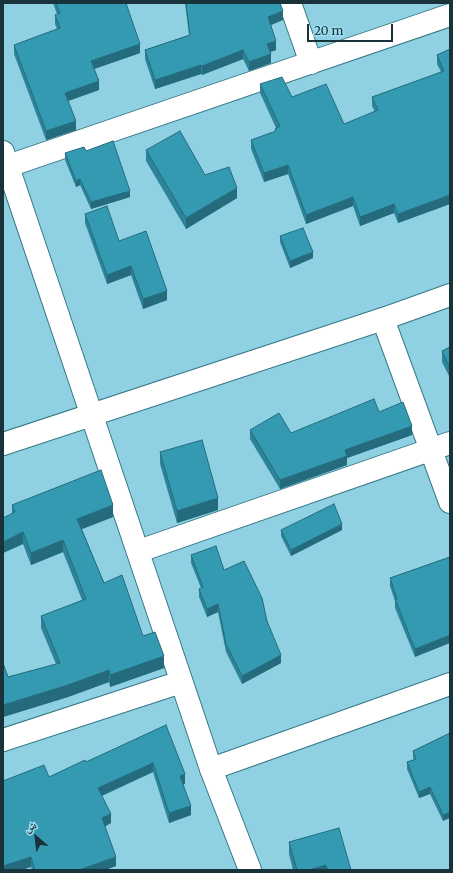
<!DOCTYPE html>
<meta charset="utf-8">
<style>
body{margin:0}
#map{position:relative;width:453px;height:873px;overflow:hidden;background:#8fd1e3;font-family:Merriweather,"Noto Naskh Arabic",serif}
canvas{display:block}
.frame{position:absolute;inset:0;border:4px solid #18333a;pointer-events:none}
.north{position:absolute;left:16px;top:817px;width:40px;height:40px;-webkit-text-stroke:3px #9cdef0;paint-order:stroke;rotate:332deg;font-size:11px;font-weight:700;line-height:16px;text-align:center;color:#18333a}
.north::after{content:'';display:block;margin:auto;width:14px;height:18px;background:#18333a;clip-path:polygon(50% 0,100% 100%,50% 72%,0 100%)}
.scale{position:absolute;left:307px;top:24px;width:86px;height:18px;box-sizing:border-box;border:2px solid #18333a;border-top:0;padding-left:5px;font-size:12px;line-height:14px;white-space:nowrap;color:#18333a;-webkit-text-stroke:3px #9cdef0;paint-order:stroke}
</style>
<div id="map">
<canvas width="453" height="873"></canvas>
<div class="frame"></div>
<div class="north">ش</div>
<div class="scale">20 m</div>
</div>
<script>
const g = document.querySelector('canvas').getContext('2d');
g.lineJoin = 'round';
function shape(rows) {
  const path = new Path2D();
  for (const r of rows) {
    path.moveTo(r[0], r[1]);
    for (let i = 2; i < r.length; i += 2) path.lineTo(r[i], r[i + 1]);
  }
  return path;
}
function trace(path, color, width, dash) {
  g.strokeStyle = color;
  g.lineWidth = width;
  g.lineCap = dash ? 'butt' : 'round';
  g.setLineDash(dash || []);
  g.stroke(path);
}
function fillPath(path, color) {
  g.fillStyle = color;
  g.fill(path, 'evenodd');
}
const minor = shape([
 [290,3,311,63],
 [8,166,450,15],
 [383,319,450,502],
 [139,551,450,443],
 [3,740,181,682],
 [211,769,450,684]
]);
const tertiary = shape([
 [3,152,211,769,250,870],
 [3,444,383,319,450,295]
]);
trace(minor, '#377888', 24);
trace(tertiary, '#377888', 24);
trace(minor, '#fff', 22);
trace(tertiary, '#fff', 22);
fillPath(shape([
 [53,3,126,3,140,53,94,69,99,90,68,101,76,130,46,140,14,54,14,45,57,29,55,24,55,15,57,14],
 [185,3,280,3,283,20,271,25,276,50,270,52,271,63,249,71,243,59,202,75,201,74,155,89,145,59,145,50,189,35],
 [450,49,450,204,398,223,394,213,360,226,353,206,306,224,288,174,264,182,251,149,251,140,275,132,275,129,276,128,260,93,260,84,292,97,344,124,375,112,372,106,372,97,441,72,437,64,437,55],
 [146,150,205,175,237,198,186,229,146,161],
 [86,151,130,197,91,209,80,185,76,187,65,160,65,153],
 [85,214,119,241,167,300,143,309,131,275,107,284,85,223],
 [280,236,313,258,290,268,280,242],
 [450,347,450,378,442,362,442,351],
 [379,412,412,435,347,458,347,465,280,489,250,439,250,430,291,433],
 [160,452,218,510,177,523,160,464],
 [12,505,113,517,82,529,104,583,143,636,164,668,110,687,109,682,68,697,3,717,3,663,8,677,56,664,41,628,41,616,82,600,63,552,31,565,23,544,3,553,3,518,12,514],
 [281,530,342,530,291,556,281,536],
 [191,555,224,570,267,621,281,663,242,684,226,652,218,612,207,617,199,597,199,589,201,588,191,563],
 [450,557,415,657,395,608,395,601,390,586,390,578],
 [166,725,185,784,183,784,191,815,169,823,153,772,102,796,111,823,105,826,116,866,105,870,32,870,31,867,21,870,3,870,49,777,86,762],
 [450,733,443,821,430,794,419,798,407,769,407,762,414,760,413,757,413,751],
 [289,842,351,870,293,870,289,854]
]), '#2d8499');
fillPath(shape([
 [283,11,283,20,268,26,268,17],
 [276,41,276,50,267,53,267,44],
 [140,44,140,53,91,70,91,61],
 [243,50,243,59,202,75,202,66],
 [271,54,271,63,249,71,249,62],
 [201,65,201,74,155,89,155,80],
 [99,81,99,90,65,102,65,93],
 [76,121,76,130,46,140,46,131],
 [288,165,288,174,264,182,264,173],
 [80,179,80,185,76,187,76,181],
 [237,188,237,198,186,229,186,218],
 [130,191,130,197,91,209,91,202],
 [450,195,450,204,398,223,398,214],
 [353,197,353,206,306,224,306,215],
 [394,204,394,213,360,226,360,217],
 [313,252,313,258,290,268,290,261],
 [131,266,131,275,107,284,107,275],
 [167,291,167,300,143,309,143,299],
 [412,426,412,435,347,458,347,465,280,489,280,480,345,450],
 [218,498,218,510,177,523,177,511],
 [113,505,113,517,77,531,77,519],
 [342,524,342,530,291,556,291,550],
 [23,532,23,544,3,553,3,542],
 [63,540,63,552,31,565,31,553],
 [218,604,218,612,207,617,207,609],
 [450,635,450,643,415,657,415,649],
 [281,655,281,663,242,684,242,676],
 [164,656,164,668,110,687,110,675],
 [109,670,109,682,68,697,3,717,3,705],
 [153,763,153,772,98,797,98,788],
 [185,774,185,784,180,785,180,776],
 [430,787,430,794,419,798,419,792],
 [191,806,191,815,169,823,169,813],
 [450,812,450,818,443,821,443,815],
 [111,814,111,823,102,828,102,818],
 [31,857,31,867,21,870,3,870,3,866],
 [116,857,116,866,105,870,79,870],
 [326,865,326,870,309,870]
]), '#246c7d');
const building = shape([
 [56,3,126,3,140,44,91,61,99,81,65,93,76,121,46,131,14,45,60,28,55,15,60,13,56,3],
 [186,3,280,3,283,11,268,17,276,41,267,44,271,54,249,62,243,50,202,66,201,65,155,80,145,50,190,35,186,3],
 [450,49,450,195,398,214,394,204,360,217,353,197,306,215,288,165,264,173,251,140,276,131,275,129,280,126,260,84,282,77,292,97,326,84,344,124,378,110,372,97,444,71,437,55,450,49],
 [180,131,205,175,229,167,237,188,186,218,146,150,180,131],
 [113,141,130,191,91,202,80,179,76,181,65,153,84,147,86,151,113,141],
 [107,206,119,241,146,231,167,291,143,299,131,266,107,275,85,214,107,206],
 [303,228,313,252,290,261,280,236,303,228],
 [450,347,450,368,442,351,450,347],
 [374,399,379,412,403,402,412,426,345,450,347,456,280,480,250,430,279,413,291,433,374,399],
 [202,440,218,498,177,511,160,452,202,440],
 [101,470,113,505,77,519,104,583,122,575,143,636,155,632,164,656,110,675,109,670,68,685,3,705,3,663,8,677,60,663,41,616,86,599,63,540,31,553,23,532,3,542,3,518,15,512,12,505,101,470],
 [334,504,342,524,291,550,281,530,334,504],
 [216,546,224,570,244,561,262,598,267,621,281,655,242,676,226,644,218,604,207,609,199,589,203,587,191,555,216,546],
 [450,557,450,635,415,649,395,599,397,599,390,578,450,557],
 [166,725,185,774,180,776,191,806,169,813,153,763,98,788,111,814,102,818,116,857,79,870,35,870,31,857,3,866,3,781,44,765,49,777,85,760,86,762,166,725],
 [450,733,450,812,443,815,430,787,419,792,407,762,416,759,413,751,450,733],
 [339,828,351,870,328,870,326,865,309,870,297,870,289,842,339,828]
]);
fillPath(building, '#349ab2');
trace(building, '#246c7d', 1);
</script>
